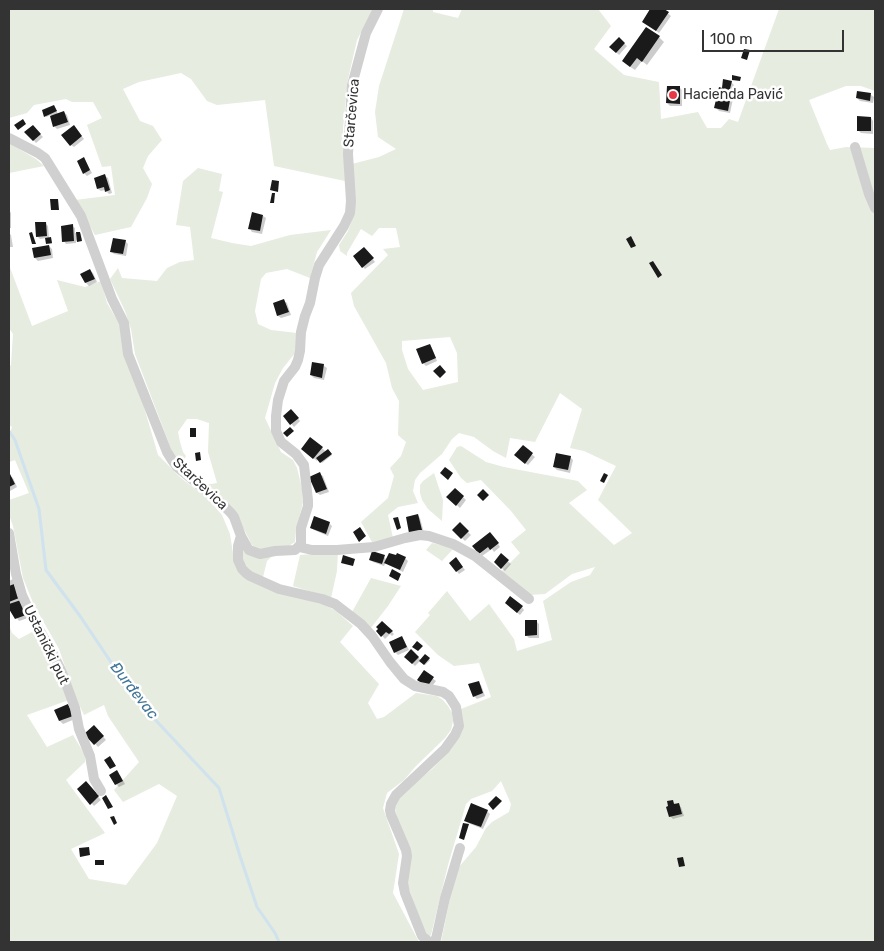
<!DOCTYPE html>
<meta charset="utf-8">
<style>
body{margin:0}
#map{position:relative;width:884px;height:951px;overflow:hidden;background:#fff;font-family:Rubik,sans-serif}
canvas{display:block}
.frame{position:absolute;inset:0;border:10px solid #333;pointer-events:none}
.scale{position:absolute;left:702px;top:30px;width:142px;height:22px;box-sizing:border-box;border:2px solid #333;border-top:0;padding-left:6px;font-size:15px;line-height:18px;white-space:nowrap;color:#333;-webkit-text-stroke:4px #fff;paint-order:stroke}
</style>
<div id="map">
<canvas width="884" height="951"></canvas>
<div class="frame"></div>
<div class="scale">100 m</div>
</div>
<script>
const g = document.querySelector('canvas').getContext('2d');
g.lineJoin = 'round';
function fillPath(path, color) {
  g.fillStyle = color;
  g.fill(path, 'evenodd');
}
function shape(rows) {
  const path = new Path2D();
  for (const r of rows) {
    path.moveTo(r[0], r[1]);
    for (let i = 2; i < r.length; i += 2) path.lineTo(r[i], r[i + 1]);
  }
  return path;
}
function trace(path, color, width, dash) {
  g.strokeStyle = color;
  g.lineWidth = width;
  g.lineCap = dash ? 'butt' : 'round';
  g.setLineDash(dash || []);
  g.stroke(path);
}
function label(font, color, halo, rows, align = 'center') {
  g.font = font + ' Rubik,sans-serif';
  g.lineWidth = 5;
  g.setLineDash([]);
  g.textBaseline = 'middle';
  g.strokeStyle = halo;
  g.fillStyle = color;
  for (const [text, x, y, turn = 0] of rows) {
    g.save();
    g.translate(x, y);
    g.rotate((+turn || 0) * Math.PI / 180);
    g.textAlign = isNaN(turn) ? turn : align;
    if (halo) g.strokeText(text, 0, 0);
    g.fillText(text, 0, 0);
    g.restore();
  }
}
fillPath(shape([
 [9,9,373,9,357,40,348,79,343,128,345,181,274,166,265,100,217,105,207,101,191,79,181,73,139,82,123,89,140,121,153,126,162,140,148,156,143,168,152,184,147,198,131,227,95,235,75,200,115,195,111,166,102,167,87,125,102,118,93,102,72,102,66,99,34,105,27,113,9,118],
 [404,9,433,9,433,12,458,18,462,9,598,9,611,26,594,49,624,75,659,82,661,119,698,112,707,128,721,128,729,119,738,122,779,9,875,9,875,91,861,86,846,86,809,100,827,144,830,150,846,147,875,148,875,942,441,942,451,893,458,868,476,847,486,828,492,822,509,812,511,804,501,781,492,791,471,799,466,804,448,865,431,935,428,938,426,936,408,886,395,807,399,795,432,769,452,748,461,709,491,697,479,663,454,666,438,655,415,632,430,615,428,613,447,591,470,621,489,604,514,639,517,651,552,640,543,601,571,582,590,575,595,567,572,574,545,594,529,595,501,572,520,553,511,542,526,530,511,511,481,480,467,483,461,478,449,460,457,447,461,446,486,462,504,467,578,481,587,490,569,503,614,545,632,533,598,500,616,466,584,451,570,448,582,409,560,393,535,442,510,438,506,458,493,451,474,437,459,433,452,439,442,454,420,473,415,480,413,491,418,503,398,507,388,515,393,538,373,544,361,522,388,498,394,476,390,468,401,456,406,442,398,435,399,401,392,388,386,363,354,306,351,293,388,255,383,249,400,247,396,228,379,228,372,236,361,229,347,253,347,256,340,251,339,245,348,231,352,220,355,192,352,164,379,157,396,149,378,137,375,112,379,86],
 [450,337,457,353,458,382,423,390,408,369,402,350,402,341],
 [9,143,36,159,44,166,9,173],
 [198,168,222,174,219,191,223,192,211,238,232,243,251,246,290,235,331,230,317,252,310,278,287,269,266,273,261,279,255,311,258,324,271,330,297,333,296,352,283,368,275,383,265,418,281,452,293,460,297,468,302,488,303,502,296,531,295,542,287,547,259,549,255,548,251,544,249,539,236,514,205,485,217,483,208,452,209,423,197,419,187,419,178,432,180,442,183,452,186,456,181,465,173,454,135,354,131,329,125,311,110,279,118,268,122,278,157,281,167,268,180,262,194,260,190,227,176,225,183,181],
 [9,265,32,326,68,311,57,280,85,287,101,281,107,303,120,325,158,455,181,478,207,498,222,515,230,534,234,560,239,570,323,604,336,611,353,626,340,642,379,684,368,703,377,719,384,717,416,693,437,696,443,700,448,706,452,713,453,721,451,730,445,738,416,766,404,780,387,793,383,808,399,854,393,893,419,942,9,942,9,625,12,633,19,639,34,631,69,700,27,715,47,747,73,735,85,755,85,762,66,780,105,833,71,849,89,879,126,885,157,843,177,796,159,784,123,802,114,790,139,762,108,716,104,705,84,715,76,698,59,649,34,605,23,578,13,526,9,515,9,500,29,493,15,460,9,462,9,436,12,427,9,425,9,367,11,365,13,334,9,328],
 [434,473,443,500,442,521,428,509,422,500,420,493,420,485,423,481],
 [432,543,454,548,442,561,426,550],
 [244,550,273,555,267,561,263,577,250,572,245,566,241,553,242,551],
 [338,552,337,571,331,598,293,586,300,555],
 [371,578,401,586,388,606,370,629,352,612]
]), '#e6ecdf');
fillPath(shape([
 [652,9,662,9,671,16,659,33,643,21],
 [659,37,664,42,647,65,642,61,635,70,629,66],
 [619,39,627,46,619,55,611,47],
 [731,82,734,85,732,92,734,94,730,113,719,111,716,108,723,89],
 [680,88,682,90,682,106,670,106,667,103],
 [871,95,874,97,873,103,860,101,857,98],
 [55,108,58,114,64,112,67,115,70,125,57,129,55,127,51,115,46,117,46,116],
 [871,118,873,121,873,134,861,133,858,130],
 [32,126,43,137,36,143,26,132],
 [76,129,84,139,74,147,71,145],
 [84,159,86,162,92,173,87,176,84,173],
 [105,176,108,178,112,193,109,194,105,190,101,191,98,189],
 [9,210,11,213,11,228,9,228],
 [263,216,266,218,262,234,252,232,250,229],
 [45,223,48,226,49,238,51,239,52,244,48,244,46,238,40,239,37,236],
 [72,226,75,228,75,233,80,233,81,234,82,240,77,241,76,240,76,243,66,244,64,241],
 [9,233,11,235,13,247,9,247],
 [125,241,128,244,126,256,114,254,111,251],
 [49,246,52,249,53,258,38,261,35,258,34,249],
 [367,251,375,262,365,269,363,267],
 [90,270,93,273,97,282,89,286,86,283,82,274],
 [284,301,287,303,291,315,281,318,278,316,274,304],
 [430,345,432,348,437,361,426,366,423,363],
 [313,363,324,366,327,368,324,380,314,378,311,375],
 [291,411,300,421,294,427,285,416],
 [523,447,535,457,528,465,519,458],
 [322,448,326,452,328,450,332,455,322,463,318,459,317,461,305,451],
 [570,457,573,460,570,473,557,470,554,467],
 [320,474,323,476,329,492,320,495,317,493],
 [9,476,10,476,13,478,17,487,10,491],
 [455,489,466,500,460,508,448,497],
 [418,515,420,518,424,533,413,535],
 [329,523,332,526,328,536,314,530,311,528],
 [460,524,471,535,465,541,454,530],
 [493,536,500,547,494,552,492,549,482,556,480,554],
 [501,555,511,564,505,571,495,562],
 [384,557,387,560,405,558,408,561,403,572,389,565,386,562,384,566,373,562,370,560],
 [459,562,465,570,459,574,450,563],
 [13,579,15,583,12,585,16,589,28,618,19,621,9,607,9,588,10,587,9,586,9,581],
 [509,606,522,607,524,610,520,615],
 [536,621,539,624,539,638,529,638,526,635],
 [382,622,394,634,392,636,390,634,385,639,378,631],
 [401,637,404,640,409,650,398,655,395,652],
 [411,651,421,660,425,656,430,660,425,665,420,661,415,666,406,657],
 [424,672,436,681,430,689],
 [478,682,481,685,485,696,477,699,474,696],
 [68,706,71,708,75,719,63,724,60,721,56,710],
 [94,726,106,740,98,747,86,734],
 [120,775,125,784,119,787,116,784],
 [86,783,101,800,94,806,79,789],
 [672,801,675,804,678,804,681,807,684,816,673,819,670,816],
 [487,811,490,814,483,829,468,823,466,820]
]), '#0003');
trace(shape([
 [9,431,15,440,39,509,46,570,80,616,135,698,219,788,240,856,257,907,275,933,279,942]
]), '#cfe2ee', 3);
fillPath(shape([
 [650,9,664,9,669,12,656,31,642,22],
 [646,27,660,36,642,62,637,58,630,67,622,61],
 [619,37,625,43,616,53,609,47],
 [744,49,750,50,747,60,741,58],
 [732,75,741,77,740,81,732,80],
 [723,79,732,81,730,89,732,90,728,111,714,108,719,87,722,88],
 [667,86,680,86,680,104,666,103],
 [857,91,871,93,870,101,856,98],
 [54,105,57,111,44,117,42,110],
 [64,111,68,122,53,127,50,116],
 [857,116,871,117,871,131,857,131],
 [23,119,26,124,18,130,14,125],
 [33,125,41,134,33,141,24,132],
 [74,125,82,136,70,146,61,135],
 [84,157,90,170,83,174,77,161],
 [105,174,110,190,105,192,104,187,97,189,94,178],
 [272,180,279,181,278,192,270,190],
 [272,193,275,193,274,203,270,203],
 [50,199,58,199,59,210,51,210],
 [252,212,263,215,260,231,248,229],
 [35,222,46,222,47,236,36,237],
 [73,224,74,241,62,242,61,226],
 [32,232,36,244,32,244,29,233],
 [76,232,80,232,82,241,77,242],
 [631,236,636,246,631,248,626,239],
 [51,237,52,243,46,244,45,238],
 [113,238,126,240,123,254,110,252],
 [49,245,51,255,34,258,32,248],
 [364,247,374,258,362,268,353,256],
 [653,261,662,275,658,278,649,263],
 [90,269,95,279,85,283,80,274],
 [284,299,289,312,277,316,273,303],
 [430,344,436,358,422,364,416,349],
 [312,362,324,364,322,378,310,375],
 [440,365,446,372,440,378,433,371],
 [291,409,299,418,290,425,283,416],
 [290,427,294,431,287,437,283,433],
 [190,428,196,428,196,437,190,437],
 [310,437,323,447,313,459,301,449],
 [523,445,533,453,525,464,514,455],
 [328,449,332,454,320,463,316,458],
 [200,452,201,460,196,461,195,453],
 [556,453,571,456,568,470,553,467],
 [445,467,453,473,448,480,440,473],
 [320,472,327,489,316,493,309,477],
 [604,473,608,475,604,483,600,481],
 [10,474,15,484,9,487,9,475],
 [455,488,464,496,456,506,446,497],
 [483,489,489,495,483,501,477,495],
 [418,514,422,530,409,533,406,517],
 [314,516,330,522,326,534,310,528],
 [398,517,401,528,397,530,393,518],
 [460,522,469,531,461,539,452,530],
 [360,527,366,536,359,542,353,532],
 [490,532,499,543,490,550,488,547,479,554,472,546],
 [372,551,385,555,382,564,369,560],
 [389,553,396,555,397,553,406,557,400,570,384,563],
 [501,553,509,560,501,569,494,562],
 [343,555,355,559,353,566,341,563],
 [456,557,463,567,456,572,449,563],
 [392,569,401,574,398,581,389,576],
 [14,584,19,598,9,602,9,586],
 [510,596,523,606,517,613,505,603],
 [21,600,26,615,15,619,9,609,9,604],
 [525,620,537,620,537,635,525,636],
 [382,621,393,631,389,634,386,632,381,637,376,631,378,629,376,627],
 [402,636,407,647,394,653,389,642],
 [417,641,423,646,418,651,412,647],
 [411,649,419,657,412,664,404,657],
 [425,654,430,658,424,665,419,661],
 [424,670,434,677,427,687,417,680],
 [479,681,483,693,473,697,468,684],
 [68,704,73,716,59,721,54,710],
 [94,725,104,736,94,745,84,734],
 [110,756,116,766,110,769,104,760],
 [117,770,123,781,115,785,109,775],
 [86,781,99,796,90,805,77,789],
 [106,795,113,807,108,809,102,798],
 [496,796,502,801,493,810,488,804],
 [673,800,674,804,679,803,682,814,669,817,666,807,668,806,667,801],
 [471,803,488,810,481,827,464,821],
 [114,816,117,823,114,825,110,817],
 [463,823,469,824,464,840,459,838],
 [89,847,90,855,80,857,79,848],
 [683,857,685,866,679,867,677,858],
 [95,860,104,860,104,865,95,865]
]), '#1a1a1a');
trace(shape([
 [9,138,38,153,45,158,81,216,112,299,124,323,128,354,167,452,172,460,177,467,223,505,231,513,234,517,241,536,247,547,249,550,260,554,275,551,295,550,301,544,301,528,308,506,308,500,304,465,296,454,281,442,276,431,276,416,278,400,284,381,295,367,298,360,300,351,301,332,305,316,310,303,315,278,319,265,344,226,350,213,351,201,348,154,352,85,366,33,378,9],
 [855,147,869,194,875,208],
 [9,533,16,574,22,595,32,617,53,654,61,670,75,708,79,729,90,756,94,779,101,791],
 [241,536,238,546,238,560,242,569,246,573,250,576,279,589,322,599,335,604,361,624,372,636,390,662,404,679,415,686,443,692,449,696,456,707,459,726,455,735,445,749,396,795,391,804,390,810,391,815,406,850,407,856,403,883,405,893,422,936,429,942],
 [299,547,312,550,337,550,374,547,405,538,420,535,429,536,453,544,475,556,529,599],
 [432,942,436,939,445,898,460,848]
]), '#d0d0d0', 10);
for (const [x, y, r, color] of [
 [673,95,5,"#e63946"]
]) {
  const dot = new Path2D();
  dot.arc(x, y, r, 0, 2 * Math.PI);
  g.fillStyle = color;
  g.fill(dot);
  trace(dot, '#fff', 2);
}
label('14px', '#333', '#fff', [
 ["Hacienda Pavić",683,95]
], 'left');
label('14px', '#333', '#fff', [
 ["Starčevica",352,113,-85],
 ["Starčevica",200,484,43],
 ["Ustanički put",46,645,64]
]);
label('italic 15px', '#3f7597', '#fff', [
 ["Đurđevac",134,691,52]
]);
</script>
